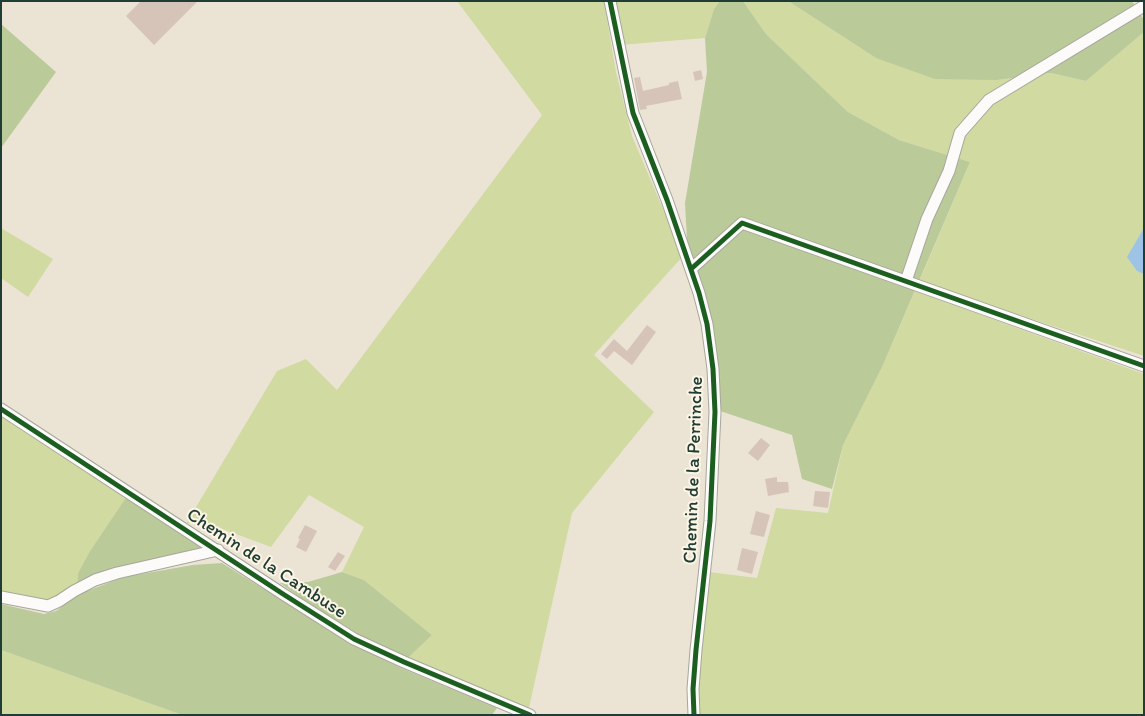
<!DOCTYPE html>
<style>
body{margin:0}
#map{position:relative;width:1145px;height:716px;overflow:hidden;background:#ebe4d5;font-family:Itim,sans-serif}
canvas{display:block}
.frame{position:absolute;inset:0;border:2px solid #1f3d34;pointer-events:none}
</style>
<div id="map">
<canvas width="1145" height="716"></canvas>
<div class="frame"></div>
</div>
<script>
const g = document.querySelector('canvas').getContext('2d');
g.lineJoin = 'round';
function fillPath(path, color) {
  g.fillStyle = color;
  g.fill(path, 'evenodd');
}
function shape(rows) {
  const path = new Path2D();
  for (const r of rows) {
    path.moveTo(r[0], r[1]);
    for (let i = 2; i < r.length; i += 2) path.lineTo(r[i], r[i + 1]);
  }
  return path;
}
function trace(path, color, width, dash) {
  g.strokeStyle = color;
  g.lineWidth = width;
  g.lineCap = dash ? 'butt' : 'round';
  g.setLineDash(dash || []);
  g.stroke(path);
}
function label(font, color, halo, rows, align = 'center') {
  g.font = font + ' Itim,sans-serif';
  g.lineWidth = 4;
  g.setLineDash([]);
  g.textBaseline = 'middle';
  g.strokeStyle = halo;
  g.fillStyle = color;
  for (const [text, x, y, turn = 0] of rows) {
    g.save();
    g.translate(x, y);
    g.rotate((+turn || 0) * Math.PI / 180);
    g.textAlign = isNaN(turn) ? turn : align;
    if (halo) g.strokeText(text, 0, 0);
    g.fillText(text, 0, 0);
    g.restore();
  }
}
fillPath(shape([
 [457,1,604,1,616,72,632,136,683,256,594,355,654,412,572,513,529,708,408,658,432,635,364,580,342,572,364,527,309,495,271,547,198,520,186,524,277,371,306,359,337,390,542,115],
 [613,1,720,1,714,9,705,38,620,45],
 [743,1,788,1,876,58,997,80,1051,73,1086,81,1144,32,1144,356,919,282,970,162,899,140,848,112,766,34],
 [1,228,53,259,28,297,1,278],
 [915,291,1144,374,1144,715,697,715,697,699,709,572,757,578,776,508,828,513,843,445,883,365],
 [1,416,127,496,90,551,78,573,77,584,50,600,40,601,1,593],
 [1,650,182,715,1,715]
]), '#d1daa1');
fillPath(shape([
 [720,1,743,1,766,34,848,112,899,140,970,162,883,365,843,445,832,489,802,479,792,435,720,411,699,285,687,240,685,203,707,72,705,38,714,9],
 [788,1,1132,1,1144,20,1144,32,1086,81,1051,73,997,80,935,79,876,58],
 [1,24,56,72,1,148],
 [127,496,204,548,77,584,78,573,90,551],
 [222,563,351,644,401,668,497,708,492,715,182,715,1,650,1,604,44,614,56,611,79,594,124,577,193,565],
 [342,572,364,580,432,635,408,658,350,633,280,583,308,582]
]), '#bbca99');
fillPath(shape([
 [1144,228,1144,274,1137,271,1127,257]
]), '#9dc4e6');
fillPath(shape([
 [141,1,198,1,154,45,126,16],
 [701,70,703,79,695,81,693,72],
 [640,77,643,91,669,85,669,83,678,81,682,99,646,106,647,109,640,110,634,78],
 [647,325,656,332,632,365,614,351,607,359,601,354,614,339,627,351],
 [761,438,770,445,758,461,748,453],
 [777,477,777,482,788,482,789,492,768,496,765,479],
 [815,491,830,492,828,508,813,506],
 [756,511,770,515,764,537,750,534],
 [305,525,317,531,306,552,296,547,300,539,298,538],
 [742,548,758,552,752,574,737,570],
 [338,552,345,556,335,571,328,567]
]), '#d6c4b8');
const street = shape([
 [610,1,633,113,667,200,699,293,707,324,713,369,715,412,710,521,696,650,693,689,694,715],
 [691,269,742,223,1144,366],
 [906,281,927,219,949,171,960,133,989,100,1144,6],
 [1,409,283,594,354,639,404,662,530,715],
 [1,597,48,606,59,601,74,591,95,580,117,573,218,550]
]);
trace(street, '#a6a69d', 13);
trace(street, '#fcfbf9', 11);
trace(shape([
 [610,1,633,113,667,200,699,293,707,324,713,369,715,412,710,521,696,650,693,689,694,715],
 [691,269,742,223,1144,366],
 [1,409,283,594,354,639,404,662,530,715]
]), '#1b5e20', 5);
label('19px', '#1f3d34', '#fcf5e5', [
 ["Chemin de la Perrinche",694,470,-88],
 ["Chemin de la Cambuse",266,564,33]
]);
</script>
